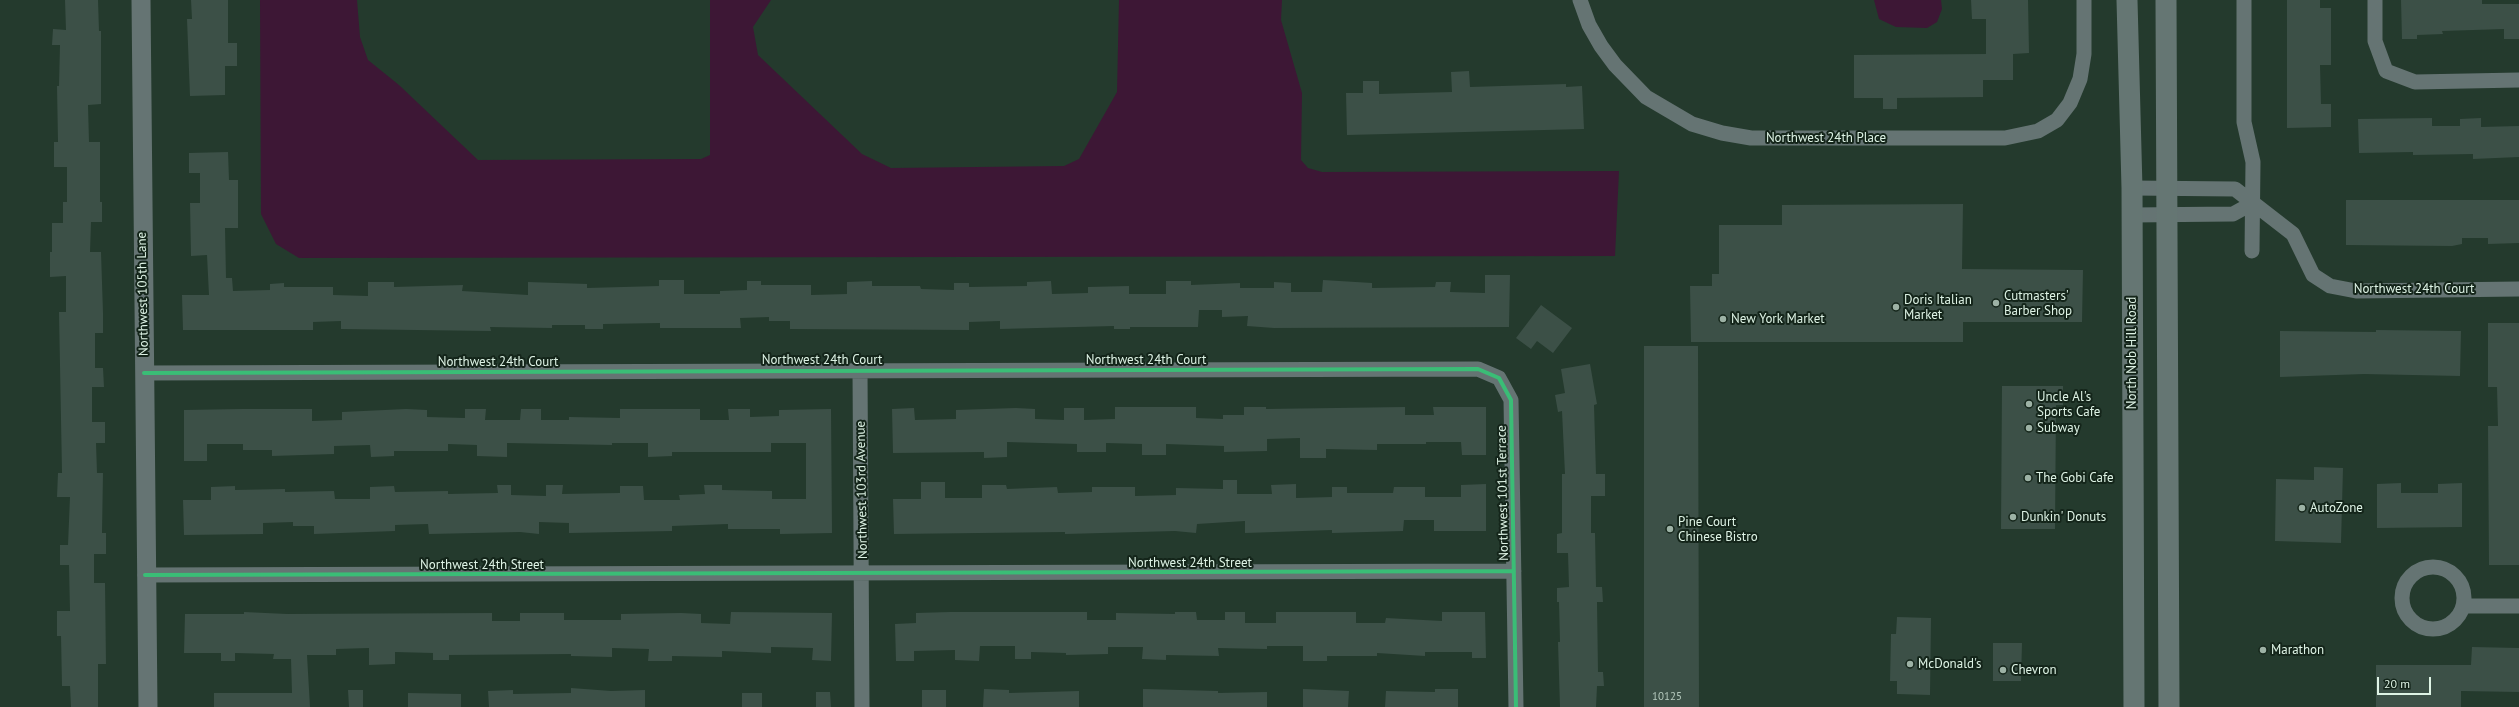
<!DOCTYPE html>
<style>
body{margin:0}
#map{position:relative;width:2519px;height:707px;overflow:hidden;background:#243a2d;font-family:"PT Sans",sans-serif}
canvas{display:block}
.scale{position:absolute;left:2377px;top:677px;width:54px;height:18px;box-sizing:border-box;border:2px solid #def3e5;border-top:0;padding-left:5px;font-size:12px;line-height:14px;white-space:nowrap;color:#def3e5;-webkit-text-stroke:3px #14251a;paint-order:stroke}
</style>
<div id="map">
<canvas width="2519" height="707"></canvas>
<div class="scale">20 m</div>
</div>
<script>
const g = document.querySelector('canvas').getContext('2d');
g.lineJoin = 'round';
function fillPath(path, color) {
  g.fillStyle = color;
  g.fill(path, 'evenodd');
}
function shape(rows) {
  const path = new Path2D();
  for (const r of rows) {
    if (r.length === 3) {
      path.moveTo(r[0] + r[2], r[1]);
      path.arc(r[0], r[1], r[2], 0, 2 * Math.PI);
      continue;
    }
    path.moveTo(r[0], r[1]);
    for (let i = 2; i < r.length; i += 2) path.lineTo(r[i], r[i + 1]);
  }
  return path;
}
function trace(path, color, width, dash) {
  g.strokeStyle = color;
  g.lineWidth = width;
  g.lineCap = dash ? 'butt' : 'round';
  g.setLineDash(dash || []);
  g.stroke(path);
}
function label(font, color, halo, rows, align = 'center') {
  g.font = font + ' "PT Sans",sans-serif';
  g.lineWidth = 4;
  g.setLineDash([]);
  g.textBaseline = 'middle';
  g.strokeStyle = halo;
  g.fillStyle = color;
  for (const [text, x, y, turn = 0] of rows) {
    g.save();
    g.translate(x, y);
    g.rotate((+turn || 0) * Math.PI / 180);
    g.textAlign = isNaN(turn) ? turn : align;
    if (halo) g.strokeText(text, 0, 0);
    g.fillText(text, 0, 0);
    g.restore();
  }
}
fillPath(shape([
 [260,0,357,0,360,37,368,60,399,85,478,160,701,159,710,155,710,0,771,0,753,27,758,55,862,154,891,168,1064,166,1079,159,1117,92,1119,0,1282,0,1281,20,1302,93,1301,160,1308,168,1322,172,1619,171,1615,256,299,258,276,244,261,214],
 [1874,0,1941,0,1942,9,1937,22,1927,28,1896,27,1879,19]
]), '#3d1735');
fillPath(shape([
 [65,0,98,0,99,31,101,31,101,104,88,105,89,142,100,142,100,202,102,202,102,222,91,222,90,252,101,252,103,313,103,333,95,333,95,368,103,368,104,387,92,387,92,422,105,422,105,443,96,443,97,473,103,473,102,533,106,533,106,554,94,554,94,583,105,583,106,664,98,664,98,707,71,707,70,686,62,686,61,636,57,636,57,611,70,611,69,565,60,565,60,545,68,545,70,497,57,497,58,473,62,473,59,312,66,312,66,276,50,277,50,252,52,252,52,223,63,223,63,202,67,202,67,167,54,167,54,142,58,142,57,86,59,86,60,45,52,45,53,29,66,30],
 [191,0,228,0,228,43,237,43,237,66,225,66,225,95,190,96,187,19,192,19],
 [1971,0,2028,0,2029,53,2013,54,2013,80,1983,80,1983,97,1897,98,1897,109,1883,109,1883,98,1854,98,1854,55,1986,54,1986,19,1972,19],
 [2287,0,2320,0,2320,8,2331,8,2331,65,2320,65,2321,104,2331,104,2331,127,2287,128],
 [2401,0,2482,0,2482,4,2519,4,2519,39,2504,39,2504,29,2442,31,2443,34,2417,35,2417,39,2402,39],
 [1469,71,1470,87,1566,84,1566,87,1582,86,1584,129,1347,135,1346,93,1363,93,1363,81,1379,81,1379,94,1452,92,1451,72],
 [2432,118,2432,126,2460,126,2460,119,2481,118,2481,127,2519,126,2519,157,2473,159,2473,154,2413,155,2413,152,2359,153,2358,119],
 [228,152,229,180,238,180,238,228,225,228,226,278,232,278,233,291,270,290,270,284,284,283,284,287,333,287,333,295,368,296,368,282,394,282,394,287,463,285,462,291,528,295,528,282,587,284,587,288,659,286,659,280,684,280,684,294,720,294,720,291,747,290,747,281,761,281,761,285,811,285,811,295,847,294,847,282,872,281,872,286,920,286,921,289,954,290,954,283,969,283,969,287,1027,286,1027,282,1051,281,1052,294,1088,293,1088,287,1129,286,1129,294,1166,294,1166,281,1191,281,1191,285,1240,283,1240,288,1274,288,1274,282,1291,283,1291,292,1322,292,1323,280,1372,283,1372,288,1435,287,1436,282,1451,282,1450,292,1485,293,1485,275,1510,275,1509,327,1274,328,1247,326,1248,316,1222,317,1222,310,1199,310,1198,327,1130,327,1130,329,1114,329,1114,326,1000,329,1000,321,969,322,969,330,790,329,790,321,769,321,769,317,740,318,741,328,660,328,660,323,603,324,603,329,585,329,585,325,552,325,552,328,490,327,491,331,341,329,341,321,313,322,313,330,183,330,182,295,209,295,207,255,191,256,190,203,200,203,200,173,189,173,189,153],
 [2346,200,2519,200,2519,243,2488,244,2488,238,2462,238,2462,244,2452,246,2346,245],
 [1963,204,1962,269,2083,270,2082,322,1963,322,1963,342,1691,342,1690,286,1712,286,1712,274,1719,274,1719,225,1782,225,1782,205],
 [1541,305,1572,328,1553,353,1537,341,1531,349,1516,338],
 [2488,323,2519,323,2519,565,2489,565,2488,426,2498,426,2497,387,2488,387],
 [2376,330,2461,331,2460,376,2364,374,2280,377,2280,331,2376,332],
 [1644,346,1698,346,1699,707,1644,707],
 [1590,364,1597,404,1594,405,1596,474,1605,474,1605,496,1591,496,1591,533,1595,533,1596,587,1602,587,1603,602,1597,602,1598,672,1603,672,1604,686,1597,686,1596,707,1560,707,1558,642,1560,642,1559,602,1557,602,1557,588,1569,587,1568,553,1557,553,1557,534,1562,533,1562,474,1565,474,1562,411,1558,412,1555,395,1565,393,1561,369],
 [2002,386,2063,386,2063,405,2056,405,2055,529,2001,529],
 [1115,407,1196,407,1196,418,1223,419,1223,415,1244,415,1244,407,1266,407,1266,409,1405,407,1405,415,1434,415,1433,407,1486,407,1486,455,1462,455,1461,442,1426,442,1426,444,1377,444,1377,450,1326,449,1326,458,1300,458,1300,438,1267,439,1267,451,1224,452,1224,446,1166,444,1166,455,1142,455,1142,444,1106,443,1106,452,1077,452,1077,444,1007,442,1007,457,984,458,984,452,893,453,892,409,914,408,915,420,956,419,956,410,1016,408,1035,409,1035,419,1064,420,1064,408,1084,408,1084,420,1115,419],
 [242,409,312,409,312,421,342,420,342,412,406,409,427,410,427,417,465,418,465,409,486,409,485,420,520,420,521,409,541,409,541,420,569,420,569,417,620,418,620,409,700,409,700,420,729,420,728,409,750,409,750,417,779,416,779,410,831,409,832,533,780,534,780,529,728,529,728,524,672,526,672,531,569,533,569,523,539,522,539,534,520,532,429,534,428,524,395,525,395,531,314,534,314,526,293,526,293,522,263,523,263,534,184,535,183,500,211,500,211,487,235,486,235,490,285,489,285,492,334,491,335,499,370,499,370,487,394,486,395,492,448,491,448,494,498,493,497,485,511,485,511,495,546,496,546,485,563,485,562,494,620,493,620,486,643,486,644,500,680,500,679,495,705,494,704,485,722,485,722,490,772,491,772,499,806,499,806,443,771,443,771,452,672,452,672,456,648,457,648,443,612,443,612,445,507,443,507,457,477,456,477,445,448,444,448,451,394,451,394,456,371,457,370,445,334,446,334,454,272,456,272,450,243,450,243,444,207,444,207,461,184,461,184,410],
 [2314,467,2343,468,2341,543,2275,541,2276,479,2314,480],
 [1223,480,1237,480,1237,494,1272,494,1271,485,1296,484,1296,498,1332,497,1332,487,1347,487,1347,493,1393,493,1394,487,1425,487,1425,497,1461,497,1461,485,1486,484,1486,531,1434,531,1434,520,1404,520,1403,531,1332,533,1332,530,1245,533,1245,521,1197,524,1196,533,1175,531,1065,534,1065,532,894,534,893,499,921,499,921,482,945,482,945,498,982,498,982,485,1006,485,1007,489,1057,487,1058,493,1092,492,1092,487,1135,487,1135,496,1176,495,1176,488,1223,489],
 [2401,483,2401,493,2438,493,2438,484,2462,483,2462,527,2377,528,2377,484],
 [244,612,287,614,492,613,492,621,520,621,520,613,564,613,564,620,621,620,621,614,681,613,701,614,701,623,730,624,731,612,832,613,831,661,812,660,813,648,771,647,771,653,722,651,722,657,672,656,672,661,648,661,649,649,612,648,612,657,571,656,571,654,449,655,449,660,433,660,433,653,395,652,395,664,369,665,369,648,336,649,336,655,307,655,310,707,214,707,214,693,292,693,291,659,273,659,274,654,235,653,235,661,221,661,221,653,184,653,185,614,244,614],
 [950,612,1087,612,1087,620,1116,620,1116,613,1175,614,1175,612,1196,612,1197,620,1225,620,1225,612,1245,612,1245,623,1276,623,1276,612,1356,612,1356,623,1385,623,1386,618,1442,621,1442,612,1485,612,1486,658,1472,658,1472,652,1425,652,1425,656,1377,653,1377,656,1327,656,1327,661,1303,661,1303,646,1267,646,1267,649,1218,648,1219,656,1166,655,1166,660,1142,659,1143,647,1108,647,1108,654,1066,655,1066,653,1031,652,1031,659,1015,659,1015,646,980,646,979,661,955,660,955,650,914,651,914,661,896,661,895,624,916,623,916,613],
 [1897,617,1931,618,1930,695,1897,694,1897,681,1890,681,1891,634,1896,634],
 [1993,643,2022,643,2021,681,1993,681],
 [2472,647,2519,648,2519,692,2461,691,2461,707,2376,707,2376,665,2471,665],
 [571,688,611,691,645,690,645,707,489,707,488,691,513,690,513,694,571,693],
 [984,689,1009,690,1009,693,1079,691,1079,707,983,707],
 [1143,689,1218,691,1218,693,1267,692,1267,707,1143,707],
 [1303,689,1349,691,1348,707,1303,707],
 [1435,689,1458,689,1458,707,1385,707,1386,691,1435,692],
 [348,690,363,690,363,707,349,707],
 [922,690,946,690,946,707,922,707],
 [816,692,830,692,831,707,816,707],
 [408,693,461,694,461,707,408,707],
 [742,693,762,693,762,707,742,707]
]), '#3c5047');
trace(shape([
 [1580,0,1589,25,1601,46,1615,65,1646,97,1692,124,1722,133,1751,138,2005,138,2038,131,2057,120,2070,103,2080,79,2084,54,2084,0],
 [2244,0,2244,122,2253,162,2252,251],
 [2375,0,2375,41,2386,71,2415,82,2519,80],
 [2132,188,2235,189,2293,234,2313,275,2330,286,2356,291,2519,289],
 [2132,215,2233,214,2253,203],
 [860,370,862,707],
 [144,373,1478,369,1499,378,1511,400,1516,707],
 [2433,598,31],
 [145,575,1514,571],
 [2463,606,2519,606]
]), '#657473', 15);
trace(shape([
 [141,0,148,707]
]), '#657473', 19);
trace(shape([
 [2127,0,2132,188,2134,707],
 [2166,0,2169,707]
]), '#657673', 21);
trace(shape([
 [144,373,1478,369,1499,378,1511,400,1516,707],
 [145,575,1514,571]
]), '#3abd76', 4);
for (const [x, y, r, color] of [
 [1996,303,4,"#9db2a5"],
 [1896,307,4,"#9db2a5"],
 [1723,319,4,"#9db2a5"],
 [2029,404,4,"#9db2a5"],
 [2029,428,4,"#9db2a5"],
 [2028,478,4,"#9db2a5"],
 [2302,508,4,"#9db2a5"],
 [2013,517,4,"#9db2a5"],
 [1670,529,4,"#9db2a5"],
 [2263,650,4,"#9db2a5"],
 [1910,664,4,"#9db2a5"],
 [2003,670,4,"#9db2a5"]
]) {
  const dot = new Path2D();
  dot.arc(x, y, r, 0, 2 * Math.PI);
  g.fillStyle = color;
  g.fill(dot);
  trace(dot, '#14251a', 1.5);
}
label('11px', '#b6cabe', null, [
 ["10125",1667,697]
]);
label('13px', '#def3e5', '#14251a', [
 ["Northwest 24th Place",1826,138],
 ["Northwest 24th Court",2414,289],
 ["Northwest 105th Lane",143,294,-91],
 ["North Nob Hill Road",2132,353,-90],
 ["Northwest 24th Court",822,360],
 ["Northwest 24th Court",1146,360],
 ["Northwest 24th Court",498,362],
 ["Northwest 103rd Avenue",862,490,-91],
 ["Northwest 101st Terrace",1503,493,-91],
 ["Northwest 24th Street",1190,563],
 ["Northwest 24th Street",482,565]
]);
label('13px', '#def3e5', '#14251a', [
 ["Cutmasters'",2004,296],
 ["Barber Shop",2004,311],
 ["Doris Italian",1904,300],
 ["Market",1904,315],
 ["New York Market",1731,319],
 ["Uncle Al's",2037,397],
 ["Sports Cafe",2037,412],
 ["Subway",2037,428],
 ["The Gobi Cafe",2036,478],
 ["AutoZone",2310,508],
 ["Dunkin' Donuts",2021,517],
 ["Pine Court",1678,522],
 ["Chinese Bistro",1678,537],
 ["Marathon",2271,650],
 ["McDonald's",1918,664],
 ["Chevron",2011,670]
], 'left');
</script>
